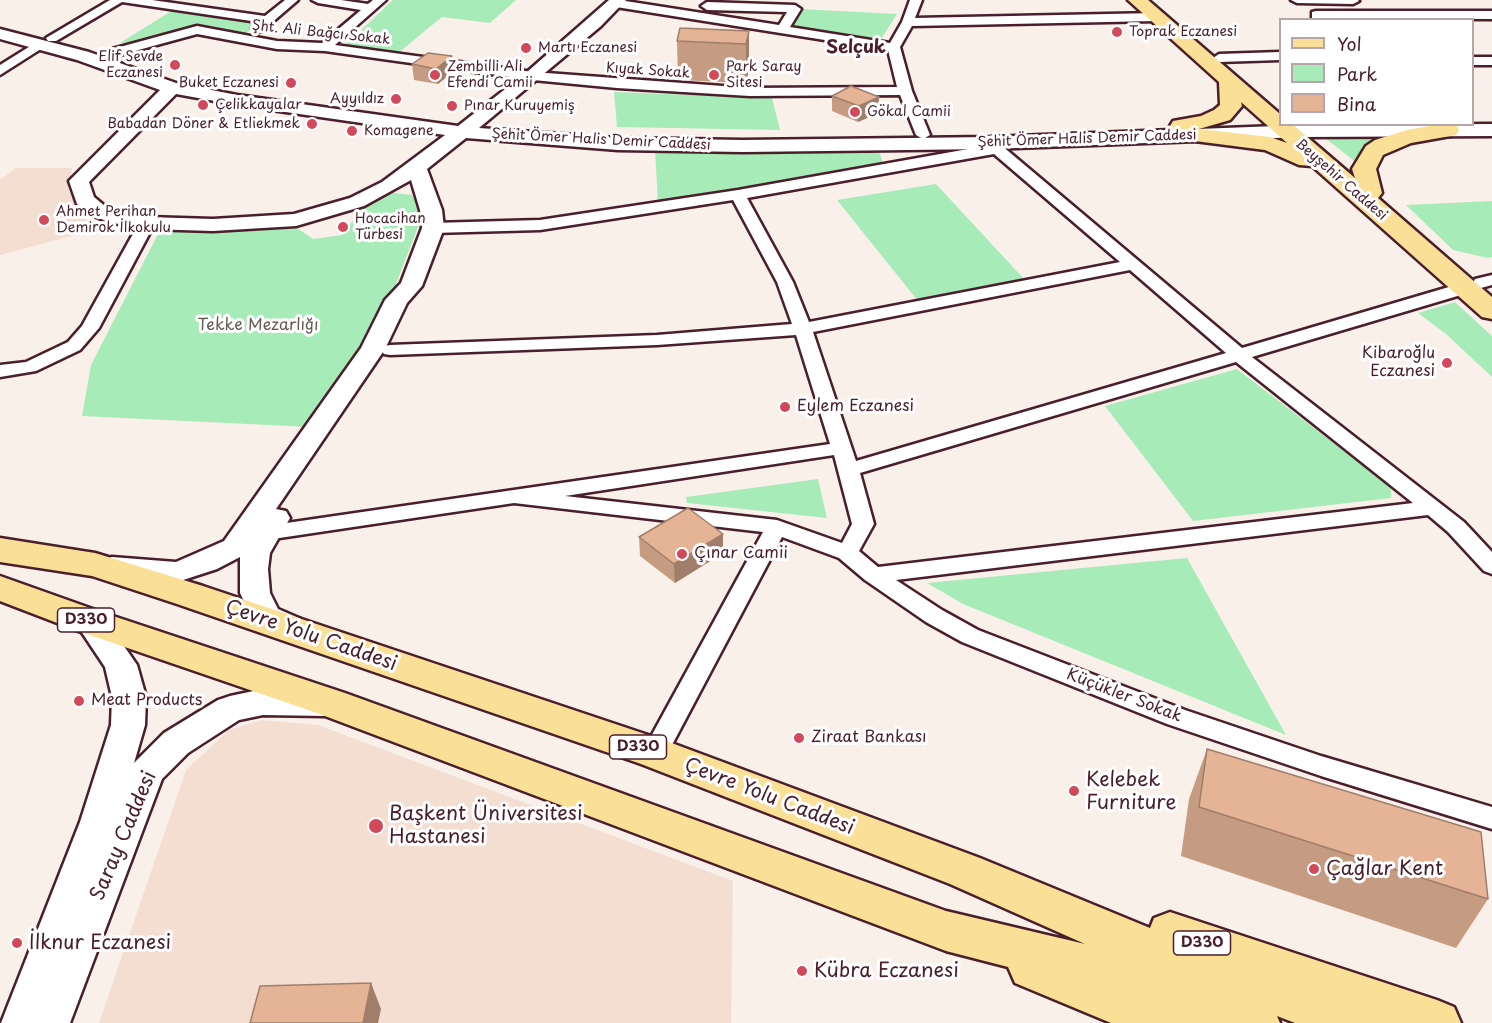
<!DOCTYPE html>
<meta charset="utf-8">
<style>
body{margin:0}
#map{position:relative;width:1492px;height:1023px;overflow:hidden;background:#faf0ea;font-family:"Playpen Sans",sans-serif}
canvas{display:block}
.legend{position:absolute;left:1279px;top:18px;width:195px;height:108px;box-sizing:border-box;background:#fff;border:2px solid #b7a5aa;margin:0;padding:8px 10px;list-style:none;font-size:18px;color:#4a1f2b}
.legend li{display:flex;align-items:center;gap:12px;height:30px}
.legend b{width:30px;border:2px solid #b7a5aa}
</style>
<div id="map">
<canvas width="1492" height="1023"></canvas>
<ul class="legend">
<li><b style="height:8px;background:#fadf96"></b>Yol</li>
<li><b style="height:16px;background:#a7ecb8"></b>Park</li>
<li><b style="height:16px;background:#e5b497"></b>Bina</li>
</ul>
</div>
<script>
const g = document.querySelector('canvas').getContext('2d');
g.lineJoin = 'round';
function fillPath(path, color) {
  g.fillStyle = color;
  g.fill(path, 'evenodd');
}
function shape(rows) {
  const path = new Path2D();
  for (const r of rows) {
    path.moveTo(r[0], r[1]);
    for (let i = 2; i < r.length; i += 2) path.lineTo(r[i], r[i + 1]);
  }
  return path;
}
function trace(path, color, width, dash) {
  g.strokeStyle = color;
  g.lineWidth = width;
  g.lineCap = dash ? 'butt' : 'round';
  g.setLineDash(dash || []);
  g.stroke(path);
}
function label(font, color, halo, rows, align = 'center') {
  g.font = font + ' "Playpen Sans",sans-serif';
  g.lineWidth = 6;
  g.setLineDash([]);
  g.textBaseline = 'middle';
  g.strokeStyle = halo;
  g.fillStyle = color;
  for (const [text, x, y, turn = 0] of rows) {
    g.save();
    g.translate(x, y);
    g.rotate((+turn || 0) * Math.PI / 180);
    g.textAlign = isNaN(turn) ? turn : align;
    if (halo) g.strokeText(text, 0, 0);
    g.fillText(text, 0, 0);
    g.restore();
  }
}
fillPath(shape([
 [16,168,72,168,69,191,79,210,98,229,0,255,0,180],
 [261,720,318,725,733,881,731,1023,99,1023,186,770,229,730]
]), '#f4ded1');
fillPath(shape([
 [393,0,516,0,490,23,442,17,397,54,343,47],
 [799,9,897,14,881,39,793,26],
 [173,10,259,24,245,34,207,26,192,27,131,42,120,43],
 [614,92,772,98,780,130,617,127],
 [1326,132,1393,133,1367,146,1360,153,1357,163,1325,138],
 [655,150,739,152,879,150,884,167,658,203],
 [936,184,1025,280,918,301,837,200],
 [386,192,412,195,423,214,379,328,310,427,82,416,91,365,160,230,294,226,313,239,342,235,362,208],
 [1492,201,1492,257,1488,258,1453,250,1406,205],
 [1455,302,1492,336,1492,377,1446,334,1418,313],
 [1237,369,1391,487,1391,498,1193,521,1105,406],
 [818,479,827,518,687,503,686,497],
 [1187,558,1286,735,963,604,927,583]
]), '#a7ecb8');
const street = shape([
 [110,0,152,0,265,16,285,0,298,0,262,31,258,32,252,28,258,22,122,2,56,41,48,41,46,38,110,0],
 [312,0,341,0,368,4,373,0,386,0,335,45,533,72,750,88,897,87,888,50,616,7,610,3,612,1,619,0,779,25,787,12,707,10,701,6,707,2,795,5,801,9,790,27,890,43,902,22,910,0,922,0,915,18,1156,13,1162,17,1156,21,912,26,900,47,912,91,930,135,923,139,916,135,900,95,750,96,617,88,533,80,325,51,277,49,197,34,109,58,103,54,105,51,197,26,277,41,322,43,361,10,318,3,312,0],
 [1291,0,1358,0,1359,1,1353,4,1297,3,1291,0],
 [1316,11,1492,11,1492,19,1312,18,1312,12,1316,11],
 [40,40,46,44,44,47,0,75,0,65,40,40],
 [1280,52,1280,60,1219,62,1213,58,1219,54,1280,52],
 [1472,57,1492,57,1492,65,1472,65,1472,57],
 [990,139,995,140,1242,348,1459,284,1471,284,1473,288,1471,292,1252,357,1464,522,1492,552,1492,574,1484,571,1448,532,1428,515,896,580,942,610,978,630,1185,710,1321,756,1492,807,1492,829,1321,776,1167,724,962,642,926,622,865,580,839,558,782,537,664,760,655,763,646,760,642,753,763,532,514,503,266,540,258,538,255,533,258,528,266,526,830,444,796,335,657,345,390,355,384,354,381,350,384,346,390,345,657,335,792,324,777,282,733,200,540,230,433,233,425,228,433,223,540,220,738,190,985,146,983,143,990,139],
 [994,154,1120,262,809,322,793,282,747,198,994,154],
 [1130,270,1226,353,856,461,813,332,1130,270],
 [1236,362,1413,503,878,567,859,551,874,524,860,473,1236,362],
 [834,455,852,524,842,543,777,520,565,496,834,455],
 [147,218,155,223,99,328,80,350,36,371,0,377,0,365,26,362,68,342,82,326,139,223,147,218],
 [1492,275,1492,285,1481,288,1473,283,1475,279,1492,275]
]);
const secondary = shape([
 [609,0,626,0,601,26,479,128,618,138,743,140,990,137,1302,125,1492,124,1492,136,1302,137,990,149,743,152,618,150,466,138,427,169,442,210,444,228,422,286,407,303,385,349,276,509,286,511,290,518,270,553,268,569,270,593,278,609,301,619,306,627,301,635,290,638,255,624,240,593,240,557,217,569,177,582,112,577,101,574,97,567,101,560,112,557,176,562,224,541,361,348,385,300,401,283,422,228,420,210,411,180,364,206,296,226,213,231,147,229,108,222,92,215,77,204,69,181,160,90,77,60,0,39,0,29,89,52,176,83,237,95,458,126,527,72,609,0],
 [176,94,237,105,445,135,382,182,350,198,294,214,213,219,147,217,120,212,106,207,94,197,89,182,176,94],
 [91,611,102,614,137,665,146,697,145,725,134,763,164,733,218,700,230,696,263,689,324,690,336,694,341,703,336,712,324,716,263,715,239,720,188,753,162,779,70,1023,1,1023,80,822,111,725,112,697,105,667,75,622,80,614,91,611]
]);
const primary = shape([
 [1128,0,1148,0,1280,114,1280,124,1292,124,1355,178,1352,169,1366,146,1375,140,1407,130,1441,124,1456,125,1459,130,1456,135,1411,143,1383,155,1376,169,1382,193,1378,198,1492,297,1492,319,1482,317,1312,166,1299,165,1265,150,1187,140,1184,135,1186,131,1173,131,1170,126,1173,121,1201,116,1214,110,1220,105,1219,82,1128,0],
 [1241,102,1287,143,1270,137,1199,129,1230,120,1242,106,1241,102]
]);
const highway = shape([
 [0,538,95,553,203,586,669,742,980,858,1150,928,1154,918,1170,912,1437,1000,1454,1007,1461,1023,1295,1023,1277,1016,1280,1023,1111,1023,1015,983,1008,967,946,951,317,713,78,631,0,601,0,576,104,613,345,693,946,911,1085,944,950,884,641,764,177,604,92,576,0,562,0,538]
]);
trace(street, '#4a1f2b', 5);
trace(secondary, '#4a1f2b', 5);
trace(primary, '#4a1f2b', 5);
trace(highway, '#4a1f2b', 5);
fillPath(street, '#fff');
fillPath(secondary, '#fff');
fillPath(primary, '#fadf96');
fillPath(highway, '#fadf96');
fillPath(shape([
 [749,31,749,69,746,83,678,80,677,41],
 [452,56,454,71,438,84,414,80,412,64],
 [832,96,879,97,878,113,858,122,832,111],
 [639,537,723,553,675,583,640,556],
 [1207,749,1488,899,1456,948,1181,856,1189,799]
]), '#c59b82');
fillPath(shape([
 [749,31,749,69,746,83,746,44],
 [452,56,454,71,438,84,436,69],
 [879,97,878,113,858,122,859,106],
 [723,534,723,553,675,583,674,564],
 [371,983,381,1009,378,1023,363,1023]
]), '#a07e6a');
const building = shape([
 [680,28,749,31,746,44,677,41,680,28],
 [428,53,452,56,436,69,412,64,428,53],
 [851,86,879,97,859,106,832,96,851,86],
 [688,508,723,534,674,564,639,537,688,508],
 [1207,749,1481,832,1488,899,1199,807,1207,749],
 [371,983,363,1023,250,1023,260,986,371,983]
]);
fillPath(building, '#e5b497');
trace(building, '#a07e6a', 1.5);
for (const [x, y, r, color] of [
 [1117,32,6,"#d1495b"],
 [526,48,6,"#d1495b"],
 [175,65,6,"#d1495b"],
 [435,75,6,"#d1495b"],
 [714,75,6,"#d1495b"],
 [291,83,6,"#d1495b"],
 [396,99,6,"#d1495b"],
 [203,105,6,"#d1495b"],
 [452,106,6,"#d1495b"],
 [855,112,6,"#d1495b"],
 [312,124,6,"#d1495b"],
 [352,131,6,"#d1495b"],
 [44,220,6,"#d1495b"],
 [343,227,6,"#d1495b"],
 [1447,363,6,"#d1495b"],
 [785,407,6,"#d1495b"],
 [682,554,6,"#d1495b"],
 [79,701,6,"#d1495b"],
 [799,738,6,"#d1495b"],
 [1074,791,6,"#d1495b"],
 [376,826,8,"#d1495b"],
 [1314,869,6,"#d1495b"],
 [17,943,6,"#d1495b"],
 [802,971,6,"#d1495b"]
]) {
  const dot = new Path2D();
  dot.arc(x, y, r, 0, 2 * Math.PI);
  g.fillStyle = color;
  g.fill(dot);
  trace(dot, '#fff', 2);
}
label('14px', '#4a1f2b', '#fff', [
 ["Toprak Eczanesi",1129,32],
 ["Martı Eczanesi",538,48],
 ["Elif Sevde",163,57,"right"],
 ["Eczanesi",163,73,"right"],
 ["Zembilli Ali",447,67],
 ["Efendi Camii",447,83],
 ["Park Saray",726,67],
 ["Sitesi",726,83],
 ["Buket Eczanesi",279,83,"right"],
 ["Ayyıldız",384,99,"right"],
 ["Çelikkayalar",215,105],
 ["Pınar Kuruyemiş",464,106],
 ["Gökal Camii",867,112],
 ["Babadan Döner & Etliekmek",300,124,"right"],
 ["Komagene",364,131],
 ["Ahmet Perihan",56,212],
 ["Demirok İlkokulu",56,228],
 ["Hocacihan",355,219],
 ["Türbesi",355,235]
], 'left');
label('14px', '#4a1f2b', '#fff', [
 ["Şht. Ali Bağcı Sokak",321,33,6],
 ["Kıyak Sokak",648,71,4],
 ["Şehit Ömer Halis Demir Caddesi",1087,139,-2],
 ["Şehit Ömer Halis Demir Caddesi",601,140,3],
 ["Beyşehir Caddesi",1341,180,41]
]);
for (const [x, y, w] of [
 [86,620,57],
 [638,747,57],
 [1202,943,57]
]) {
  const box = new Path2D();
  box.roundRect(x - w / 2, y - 12, w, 24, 4.5);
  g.fillStyle = '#fff';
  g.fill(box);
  trace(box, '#4a1f2b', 1.5);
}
label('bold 15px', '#4a1f2b', null, [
 ["D330",86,620],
 ["D330",638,747],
 ["D330",1202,943]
]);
label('16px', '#665c55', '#fff', [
 ["Tekke Mezarlığı",258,326]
]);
label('16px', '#4a1f2b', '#fff', [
 ["Kibaroğlu",1435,354,"right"],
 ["Eczanesi",1435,372,"right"],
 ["Eylem Eczanesi",797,407],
 ["Çınar Camii",694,554],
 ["Meat Products",91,701],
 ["Ziraat Bankası",811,738]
], 'left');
label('16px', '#4a1f2b', '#fff', [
 ["Küçükler Sokak",1124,696,21]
]);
label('bold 18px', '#4a1f2b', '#fff', [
 ["Selçuk",856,48]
]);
label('20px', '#4a1f2b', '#fff', [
 ["Çevre Yolu Caddesi",311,636,19],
 ["Çevre Yolu Caddesi",769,797,21],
 ["Saray Caddesi",124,836,-67]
]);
label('20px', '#4a1f2b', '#fff', [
 ["Kelebek",1086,780],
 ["Furniture",1086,803],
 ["Başkent Üniversitesi",389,814],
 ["Hastanesi",389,837],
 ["Çağlar Kent",1326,869],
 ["İlknur Eczanesi",29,943],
 ["Kübra Eczanesi",814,971]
], 'left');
</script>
